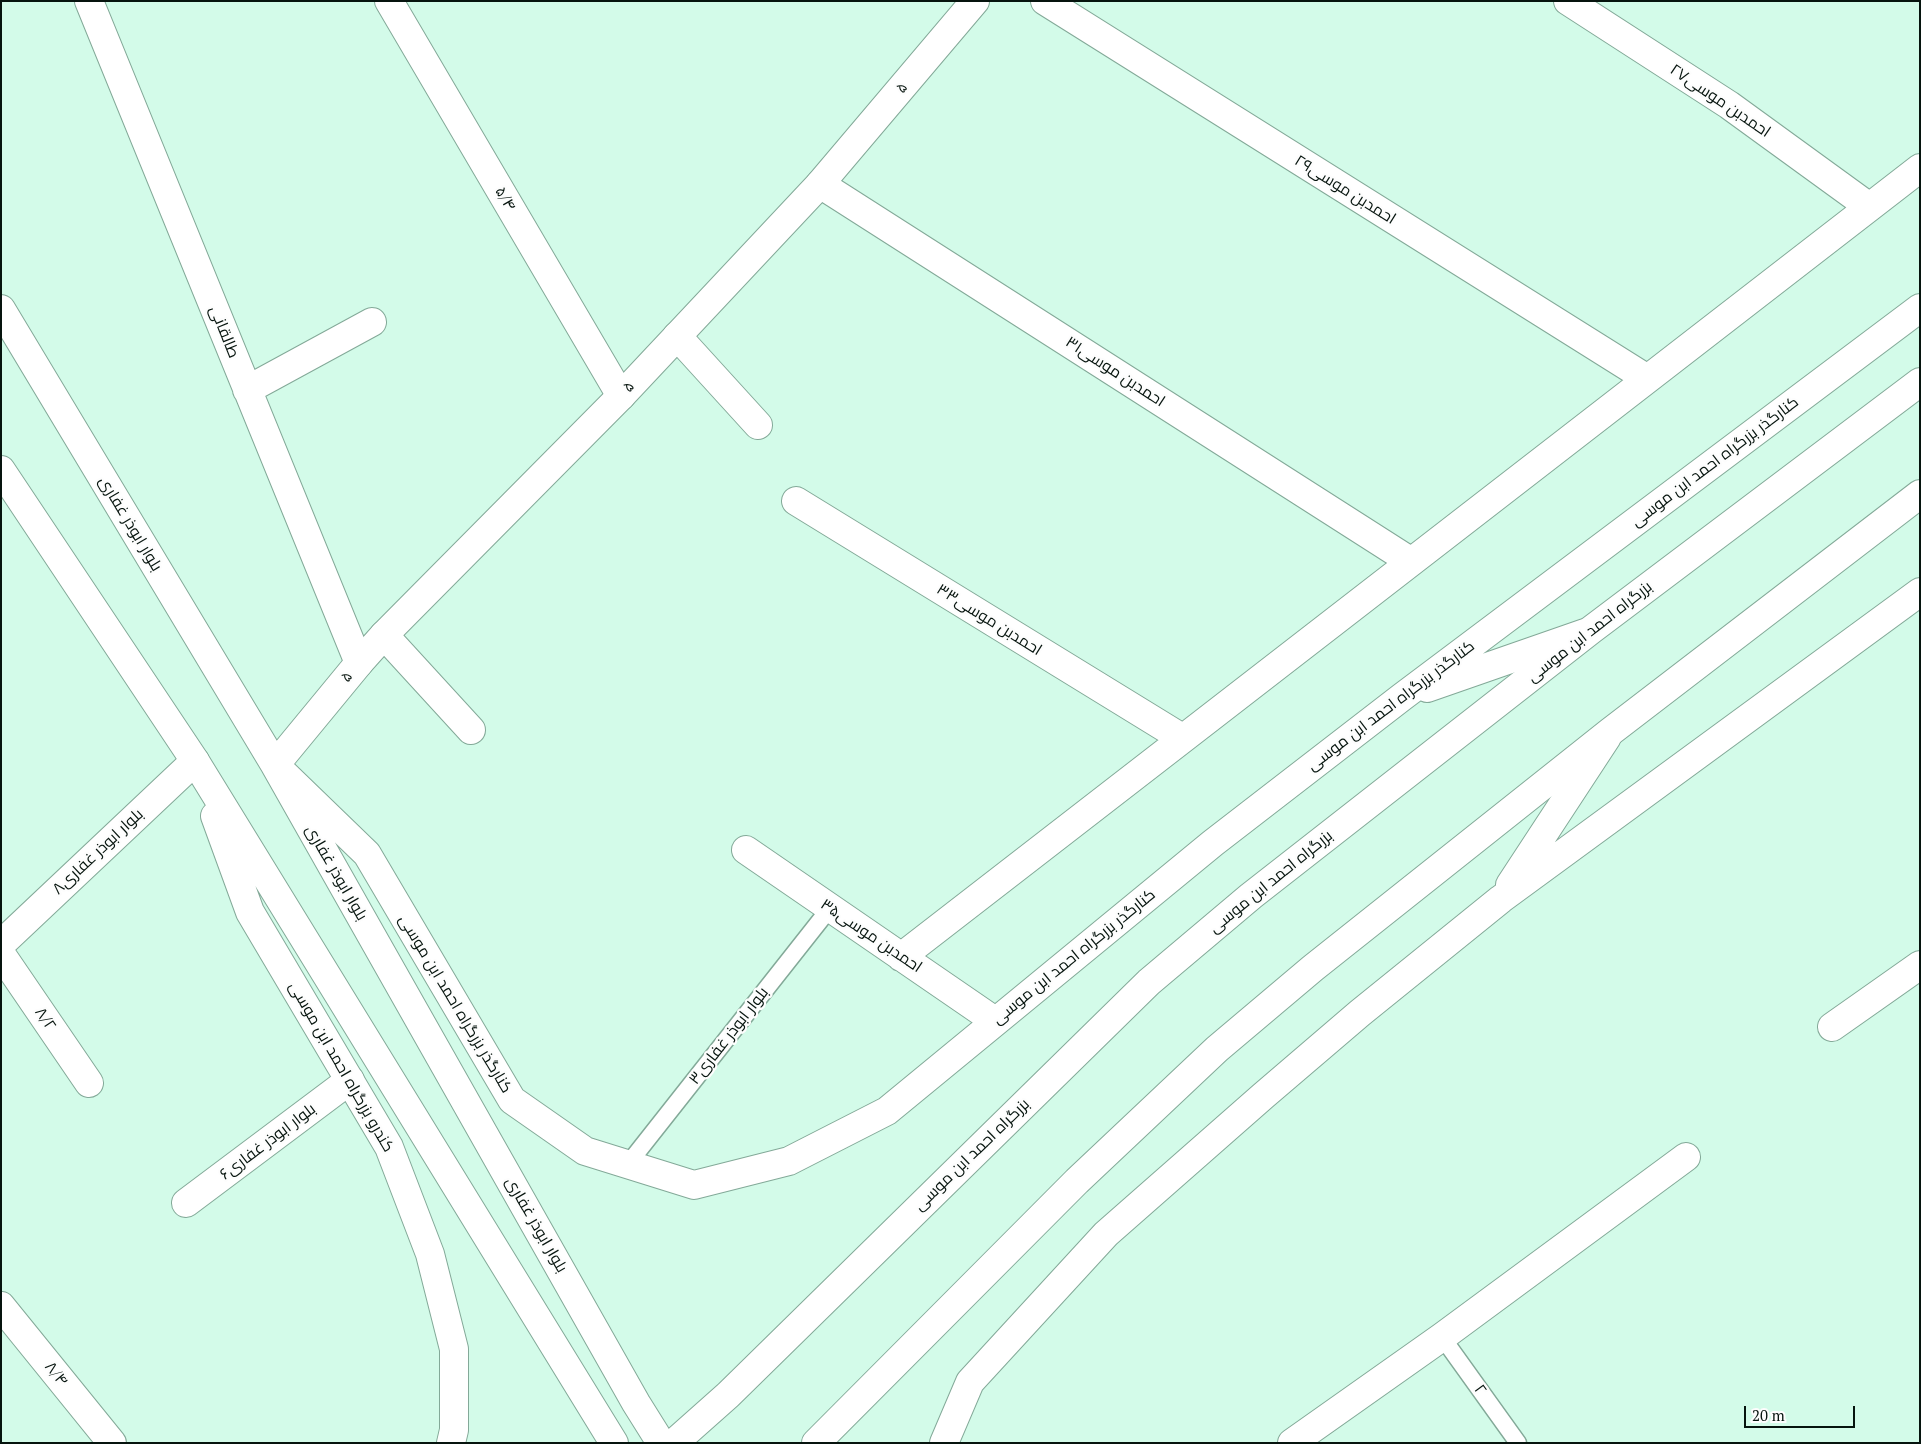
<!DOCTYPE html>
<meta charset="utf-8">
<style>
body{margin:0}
#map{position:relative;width:1921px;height:1444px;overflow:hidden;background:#d3fbe9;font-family:"PT Serif",serif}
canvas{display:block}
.frame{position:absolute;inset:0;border:2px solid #06140e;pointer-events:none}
.scale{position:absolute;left:1744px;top:1406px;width:111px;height:22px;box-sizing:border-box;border:2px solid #06140e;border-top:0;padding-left:6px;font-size:15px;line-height:18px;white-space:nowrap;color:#06140e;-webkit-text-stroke:4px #fdfdfd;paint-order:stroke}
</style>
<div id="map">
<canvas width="1921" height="1444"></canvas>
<div class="frame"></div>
<div class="scale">20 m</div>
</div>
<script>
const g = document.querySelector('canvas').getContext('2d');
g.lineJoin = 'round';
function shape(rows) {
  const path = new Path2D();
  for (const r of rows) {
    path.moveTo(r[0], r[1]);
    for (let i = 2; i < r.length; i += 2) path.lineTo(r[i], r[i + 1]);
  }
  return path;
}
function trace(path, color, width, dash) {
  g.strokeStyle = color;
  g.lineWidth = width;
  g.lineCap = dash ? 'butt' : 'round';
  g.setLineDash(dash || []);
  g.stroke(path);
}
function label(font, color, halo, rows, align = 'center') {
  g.font = font + ' "PT Serif",Cairo,serif';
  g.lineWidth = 4.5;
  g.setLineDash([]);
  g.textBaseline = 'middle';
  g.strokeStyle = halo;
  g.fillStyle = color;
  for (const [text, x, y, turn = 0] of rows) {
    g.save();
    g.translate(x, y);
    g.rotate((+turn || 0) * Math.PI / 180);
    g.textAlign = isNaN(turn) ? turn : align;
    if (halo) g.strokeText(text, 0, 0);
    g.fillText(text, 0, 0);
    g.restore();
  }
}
const lane = shape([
 [628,1164,830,908],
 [1442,1337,1518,1443]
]);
const street = shape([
 [89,1,359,663],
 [389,1,621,396],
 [1045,1,1646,378],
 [1568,1,1729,105,1868,206],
 [820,184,1410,561],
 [677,336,758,425],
 [247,390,372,322],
 [796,501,1182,738],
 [384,635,471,730],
 [746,850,995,1021],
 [1,944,195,761],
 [1,954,89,1083],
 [901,957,1920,168],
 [1832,1027,1920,965],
 [186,1203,350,1080],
 [1,1306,112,1443],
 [1292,1443,1442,1337,1686,1157]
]);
const secondary = shape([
 [975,1,820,184,621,396,384,635,359,663,275,765,367,854,512,1100,585,1151,694,1185,789,1161,887,1111,1213,843,1402,697,1920,308],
 [1,309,275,765,636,1403,661,1443],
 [1,470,195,761,614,1443],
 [1427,688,1585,633],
 [215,816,250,912,389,1147,430,1254,454,1349,454,1430,451,1443],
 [1510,885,1607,737],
 [944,1443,970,1382,1106,1234,1263,1096,1360,1013,1501,899,1920,592]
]);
const highway = shape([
 [674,1443,728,1395,1149,982,1251,896,1591,630,1920,382],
 [816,1443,1077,1181,1217,1049,1313,968,1610,732,1920,494]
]);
trace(lane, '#83a998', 19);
trace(street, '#83a998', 30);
trace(secondary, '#83a998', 30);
trace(highway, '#83a998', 30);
trace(lane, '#fff', 16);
trace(street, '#fff', 28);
trace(secondary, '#fff', 28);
trace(highway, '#fff', 28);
label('16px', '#06140e', '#fdfdfd', [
 ["۵",902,88,-50],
 ["۲۷احمدبن موسی",1720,101,34],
 ["۲۹احمدبن موسی",1345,190,32],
 ["۵/۴",505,199,60],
 ["طالقانی",224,332,68],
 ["۳۱احمدبن موسی",1115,372,33],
 ["۵",629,387,-47],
 ["کنارگذر بزرگراه احمد ابن موسی",1715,462,-37],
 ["بلوار ابوذر غفاری",130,524,59],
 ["۳۳احمدبن موسی",989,620,32],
 ["بزرگراه احمد ابن موسی",1590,632,-38],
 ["۵",347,677,-51],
 ["کنارگذر بزرگراه احمد ابن موسی",1391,706,-37],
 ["بلوار ابوذر غفاری۸",98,852,-43],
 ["بلوار ابوذر غفاری",336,873,60],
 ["بزرگراه احمد ابن موسی",1271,882,-39],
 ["۳۵احمدبن موسی",871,936,34],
 ["کنارگذر بزرگراه احمد ابن موسی",1074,957,-39],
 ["کنارگذر بزرگراه احمد ابن موسی",455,1004,59],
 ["۸/۲",45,1019,56],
 ["بلوار ابوذر غفاری۳",729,1036,-52],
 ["کندرو بزرگراه احمد ابن موسی",341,1067,60],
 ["بلوار ابوذر غفاری۶",268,1142,-37],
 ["بزرگراه احمد ابن موسی",972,1155,-44],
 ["بلوار ابوذر غفاری",536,1225,60],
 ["۸/۴",56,1374,51],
 ["۲",1480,1390,54]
]);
</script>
